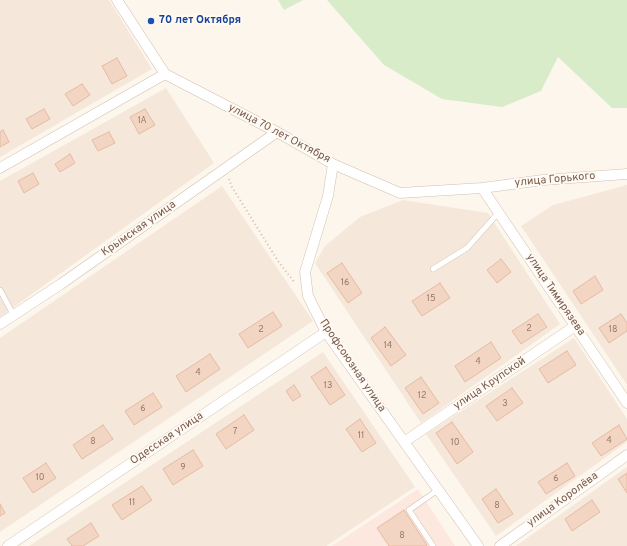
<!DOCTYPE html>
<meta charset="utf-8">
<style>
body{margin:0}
canvas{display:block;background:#fdf6ec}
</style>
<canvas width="627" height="546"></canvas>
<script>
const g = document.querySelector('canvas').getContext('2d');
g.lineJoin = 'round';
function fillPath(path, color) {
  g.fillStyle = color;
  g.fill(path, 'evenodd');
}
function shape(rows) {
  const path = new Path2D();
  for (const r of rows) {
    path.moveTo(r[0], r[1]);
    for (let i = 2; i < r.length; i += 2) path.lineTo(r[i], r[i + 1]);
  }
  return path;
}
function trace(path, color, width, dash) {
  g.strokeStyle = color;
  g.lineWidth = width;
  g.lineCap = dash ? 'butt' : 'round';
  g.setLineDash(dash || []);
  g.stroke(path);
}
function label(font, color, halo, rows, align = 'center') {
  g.font = font + ' Overpass,sans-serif';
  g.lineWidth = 3.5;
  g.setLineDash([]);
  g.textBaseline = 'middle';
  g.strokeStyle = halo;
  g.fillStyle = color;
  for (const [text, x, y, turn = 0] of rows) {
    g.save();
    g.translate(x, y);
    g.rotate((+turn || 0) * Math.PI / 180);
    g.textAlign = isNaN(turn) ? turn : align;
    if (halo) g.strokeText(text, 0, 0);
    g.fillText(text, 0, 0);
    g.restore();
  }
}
fillPath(shape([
 [0,0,109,0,152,69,0,157],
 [166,88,214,163,0,317,0,181],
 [627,185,627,385,521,226,553,205],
 [222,186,313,321,0,532,0,338],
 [403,200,488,213,560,324,421,423,315,263,325,246,360,217],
 [574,338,627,419,627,442,496,536,426,434],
 [323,352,415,487,326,546,29,546],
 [627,467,627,546,516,546]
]), '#f5e8da');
fillPath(shape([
 [418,489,455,546,332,546]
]), '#fde8e0');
fillPath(shape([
 [278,0,303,0,284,10],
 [327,0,627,0,627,108,612,108,558,57,541,91,502,107,442,99,384,65]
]), '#d8ecc9');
const building = shape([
 [117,58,127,76,112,84,102,66,117,58],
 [82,84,90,95,73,106,65,94,82,84],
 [44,109,50,119,32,129,26,119,44,109],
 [145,109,155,125,139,134,130,117,145,109],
 [3,130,9,142,0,147,0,132,3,130],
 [109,132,115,143,98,151,92,140,109,132],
 [70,154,75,163,60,172,55,164,70,154],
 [33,173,39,184,24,193,18,181,33,173],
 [501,259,511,272,497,283,487,270,501,259],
 [342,263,362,293,348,303,327,273,342,263],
 [595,276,603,290,581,304,573,291,595,276],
 [440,283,450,298,422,316,412,301,440,283],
 [273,312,282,326,248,348,239,334,273,312],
 [538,314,547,327,521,344,512,331,538,314],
 [621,314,627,323,627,331,609,343,599,328,621,314],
 [385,327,406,355,391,366,371,338,385,327],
 [491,342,501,358,465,382,455,366,491,342],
 [567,351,576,365,548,383,539,369,567,351],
 [210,354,220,369,186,392,176,376,210,354],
 [326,367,345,395,330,405,311,377,326,367],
 [421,377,439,403,423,414,405,388,421,377],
 [294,385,301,396,293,401,286,391,294,385],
 [512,388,523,403,497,421,486,406,512,388],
 [153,393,162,407,134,425,125,411,153,393],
 [244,415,254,430,226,449,216,434,244,415],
 [360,419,376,443,362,452,346,429,360,419],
 [452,422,473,452,457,464,436,433,452,422],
 [103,425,113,439,82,459,73,445,103,425],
 [619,425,627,439,601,456,592,443,619,425],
 [193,450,203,466,173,485,163,469,193,450],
 [46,463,56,478,33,493,23,478,46,463],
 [567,463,575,476,546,494,538,482,567,463],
 [627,473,627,493,618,479,627,473],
 [142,486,152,500,122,520,112,505,142,486],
 [496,489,513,514,498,523,482,499,496,489],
 [592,500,600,512,572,531,565,519,592,500],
 [0,504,5,513,0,516,0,504],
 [404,510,415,527,427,545,425,546,389,546,377,528,404,510],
 [91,523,99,536,83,546,72,546,67,539,91,523]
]);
fillPath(building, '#f3d5c3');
trace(building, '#e6bba3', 1);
const lane = shape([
 [433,269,467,248,499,212],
 [0,290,14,316],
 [433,546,409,510,438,490]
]);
const street = shape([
 [117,0,165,74,277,132,333,164,400,193,482,188,543,180,627,174],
 [333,164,328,196,305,272,308,296,326,332,478,546],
 [0,168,165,74],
 [482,188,627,403],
 [0,324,61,284,277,132],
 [404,442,575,326],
 [8,546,326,332],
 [500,546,627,455]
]);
trace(lane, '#d1beb0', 6);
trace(street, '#d1beb0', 11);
trace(shape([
 [229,179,232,187,278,261,295,283]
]), '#d9b8a5', 2, [1, 3]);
trace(lane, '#fff', 5);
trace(street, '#fff', 10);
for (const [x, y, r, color] of [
 [151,21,4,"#1a4fb4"]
]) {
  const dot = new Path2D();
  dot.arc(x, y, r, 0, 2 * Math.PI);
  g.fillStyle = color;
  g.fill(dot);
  trace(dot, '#fffaf3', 1.5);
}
label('9px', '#987a6a', null, [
 ["1А",142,121],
 ["16",345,283],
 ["15",431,299],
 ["2",529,329],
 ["2",261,330],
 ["18",613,330],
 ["14",388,346],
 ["4",478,362],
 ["4",198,373],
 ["13",328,386],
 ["12",422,396],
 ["3",505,404],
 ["6",143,409],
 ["7",235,432],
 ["11",361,436],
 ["4",609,441],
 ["8",93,442],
 ["10",455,443],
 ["9",183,468],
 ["10",40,478],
 ["6",556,479],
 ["11",132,503],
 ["8",497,506],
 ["8",402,536]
]);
label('bold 11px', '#164399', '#fffaf3', [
 ["70 лет Октября",159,21]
], 'left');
label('11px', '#7a5c4d', '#fffaf3', [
 ["улица 70 лет Октября",279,134,28],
 ["улица Горького",555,180,-5],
 ["Крымская улица",139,229,-35],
 ["улица Тимирязева",555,295,56],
 ["Профсоюзная улица",352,366,56],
 ["улица Крупской",490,384,-34],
 ["Одесская улица",167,439,-34],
 ["улица Королёва",563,500,-36]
]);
</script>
